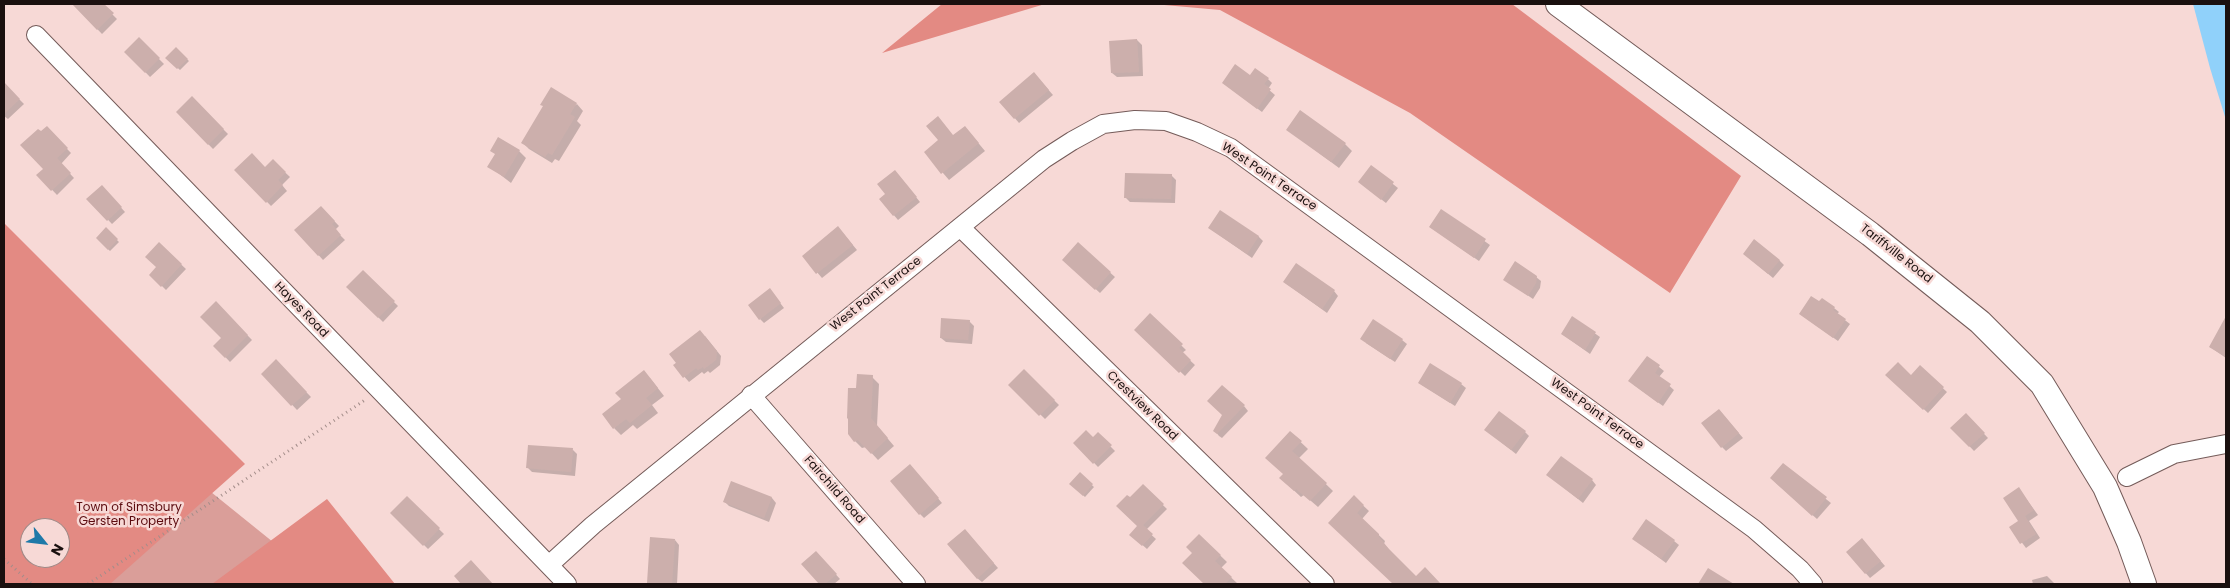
<!DOCTYPE html>
<style>
body{margin:0}
#map{position:relative;width:2230px;height:588px;overflow:hidden;background:#f7d9d6;font-family:Poppins,sans-serif}
canvas{display:block}
.frame{position:absolute;inset:0;border:5px solid #1a100f;pointer-events:none}
.north{position:absolute;left:20px;top:518px;width:50px;height:50px;box-sizing:border-box;background:#f7d9d6;border:1px solid #9f8986;border-radius:50%;rotate:119deg;font-size:14px;font-weight:700;line-height:20px;text-align:center;color:#1a100f}
.north::after{content:'';display:block;margin:auto;width:18px;height:22px;background:#1f79a8;clip-path:polygon(50% 0,100% 100%,50% 72%,0 100%)}
</style>
<div id="map">
<canvas width="2230" height="588"></canvas>
<div class="frame"></div>
<div class="north">N</div>
</div>
<script>
const g = document.querySelector('canvas').getContext('2d');
g.lineJoin = 'round';
function fillPath(path, color) {
  g.fillStyle = color;
  g.fill(path, 'evenodd');
}
function shape(rows) {
  const path = new Path2D();
  for (const r of rows) {
    path.moveTo(r[0], r[1]);
    for (let i = 2; i < r.length; i += 2) path.lineTo(r[i], r[i + 1]);
  }
  return path;
}
function trace(path, color, width, dash) {
  g.strokeStyle = color;
  g.lineWidth = width;
  g.lineCap = dash ? 'butt' : 'round';
  g.setLineDash(dash || []);
  g.stroke(path);
}
function label(font, color, halo, rows, align = 'center') {
  g.font = font + ' Poppins,sans-serif';
  g.lineWidth = 5;
  g.setLineDash([]);
  g.textBaseline = 'middle';
  g.strokeStyle = halo;
  g.fillStyle = color;
  for (const [text, x, y, turn = 0] of rows) {
    g.save();
    g.translate(x, y);
    g.rotate((+turn || 0) * Math.PI / 180);
    g.textAlign = isNaN(turn) ? turn : align;
    if (halo) g.strokeText(text, 0, 0);
    g.fillText(text, 0, 0);
    g.restore();
  }
}
fillPath(shape([
 [4,325,299,563,322,584,4,584],
 [30,528,60,528,60,558,30,558]
]), '#da9e99');
fillPath(shape([
 [942,4,1045,4,882,53],
 [1153,4,1512,4,1741,176,1670,293,1410,113,1220,10],
 [4,223,245,464,110,584,4,584],
 [30,528,60,528,60,558,30,558],
 [327,499,395,584,212,584]
]), '#e38a83');
fillPath(shape([
 [2193,4,2226,4,2226,120,2210,68]
]), '#90d1fa');
fillPath(shape([
 [73,4,102,4,117,19,102,34],
 [139,39,164,64,150,77,126,52],
 [1137,40,1142,45,1143,76,1117,77,1112,73],
 [176,49,189,61,180,70,167,58],
 [1250,76,1268,79,1272,83,1268,89,1275,95,1262,112,1223,83],
 [1039,79,1053,95,1019,123,1001,102],
 [4,84,24,104,8,119,4,116],
 [192,98,228,134,213,149,177,112],
 [577,104,583,111,577,121,581,125,559,161,555,159,552,163,529,149,522,142],
 [965,127,985,151,949,180,925,152,954,136],
 [47,128,71,153,61,164,74,178,57,195,38,175,45,169,41,133],
 [1288,130,1345,144,1352,151,1339,168],
 [519,151,526,158,511,183,489,166],
 [273,161,290,177,282,185,287,191,271,206,236,170,265,168],
 [1371,167,1398,188,1386,203,1364,186],
 [1171,175,1176,180,1175,203,1130,202,1125,197],
 [899,176,920,202,898,220,881,200,887,194],
 [106,191,125,212,112,224,88,199],
 [321,207,339,226,335,230,345,240,323,260,296,230],
 [1442,211,1490,245,1479,261,1430,227],
 [1209,228,1258,236,1263,241,1252,258],
 [106,229,119,242,110,251,97,238],
 [842,232,857,250,822,278,803,256],
 [159,244,186,269,166,290,151,275,157,267],
 [1078,244,1115,277,1100,293,1068,264],
 [1749,258,1779,260,1784,265,1773,278],
 [363,272,398,306,383,322,348,287],
 [1536,277,1541,281,1540,288,1533,299,1504,279],
 [1284,282,1334,291,1338,296,1327,313],
 [774,295,784,308,764,323,760,319],
 [216,303,252,340,230,362,215,346,223,338],
 [1819,303,1834,308,1839,312,1837,314,1850,324,1838,341,1800,314],
 [1150,315,1186,350,1182,353,1195,365,1185,376,1136,330],
 [1573,318,1600,337,1590,354,1562,334],
 [969,321,974,326,972,344,946,342,941,338],
 [2219,330,2226,334,2226,358,2210,347],
 [705,336,721,356,720,365,710,373,708,371,704,374,702,372,689,382,674,365],
 [1402,340,1407,344,1395,362,1366,343],
 [1648,358,1664,371,1659,377,1674,390,1663,406,1634,385],
 [276,361,311,397,297,410,263,374],
 [1920,367,1947,392,1928,413,1887,375,1911,377],
 [1024,371,1059,405,1045,419,1010,385],
 [872,377,879,384,877,426,894,446,878,460,866,447,862,448,855,441,850,419,857,390],
 [650,378,664,396,652,405,658,413,637,429,633,425,621,435,614,428],
 [1419,383,1461,384,1466,388,1455,406],
 [1244,406,1248,411,1222,438,1219,436,1215,431,1224,415],
 [1719,410,1743,438,1726,451,1722,447],
 [1966,415,1988,438,1974,451,1952,428],
 [1486,430,1525,432,1529,436,1516,454],
 [1290,432,1308,449,1299,458,1333,491,1318,507,1304,495,1301,497,1288,485,1285,475],
 [1098,434,1115,451,1098,467,1075,443,1093,439],
 [573,450,577,454,575,476,532,472,528,468],
 [1783,465,1831,503,1817,519,1776,483],
 [914,470,942,503,924,518,920,514],
 [1080,474,1094,487,1085,497,1071,484],
 [1548,475,1592,480,1596,485,1583,503],
 [732,483,772,498,776,503,769,522,729,506,724,501],
 [1143,486,1167,509,1146,530,1156,539,1147,549,1131,535,1138,526,1130,499],
 [2019,489,2038,515,2029,521,2040,538,2026,548,2011,528,2020,521],
 [1354,497,1369,511,1362,519,1385,541,1384,544,1395,556,1416,577,1425,569,1440,584,1394,584,1330,523],
 [407,498,444,534,428,549,392,513],
 [969,535,998,568,982,582,977,578],
 [1199,535,1227,562,1221,568,1238,584,1205,584,1184,563,1194,553],
 [1634,539,1674,541,1679,545,1666,563],
 [675,540,679,545,677,584,650,584,648,583],
 [1866,544,1885,566,1870,578,1847,552],
 [820,557,840,579,834,584,820,584,802,564],
 [2047,576,2055,584,2033,584,2032,580]
]), '#0003');
fillPath(shape([
 [72,4,104,4,114,13,97,30],
 [139,37,160,58,145,73,124,52],
 [1137,39,1139,72,1111,73,1109,41],
 [176,47,188,59,177,69,165,58],
 [1235,64,1250,75,1255,68,1269,78,1264,84,1271,89,1257,109,1222,83],
 [1034,72,1049,90,1014,119,999,102],
 [4,82,20,99,4,114],
 [551,87,577,103,570,114,575,117,552,155,548,153,545,157,521,143,543,106,540,105],
 [192,96,224,129,208,145,176,112],
 [1300,110,1346,143,1331,162,1286,130],
 [938,116,953,135,965,126,979,143,941,174,924,152,938,140,926,126],
 [47,126,68,148,57,158,71,173,51,191,36,175,43,169,20,145,38,129,41,131],
 [498,137,520,150,504,177,487,167,495,154,490,151],
 [252,153,265,167,273,159,286,172,278,180,283,185,266,203,234,170],
 [1371,165,1394,182,1381,200,1358,182],
 [895,170,917,197,893,216,879,199,885,194,877,184],
 [1125,173,1172,174,1171,199,1124,198],
 [102,185,122,207,107,221,86,199],
 [321,206,335,221,332,224,341,235,318,256,294,230],
 [1441,209,1486,239,1474,258,1429,227],
 [1220,210,1259,236,1247,254,1208,228],
 [838,226,853,245,816,274,802,256],
 [106,227,118,239,108,250,96,238],
 [1754,239,1780,260,1768,274,1743,254],
 [159,242,182,264,161,287,149,275,156,267,145,257],
 [1078,242,1111,272,1095,290,1062,260],
 [1515,261,1537,276,1536,283,1528,296,1503,280],
 [1296,263,1335,290,1322,309,1283,282],
 [363,270,395,301,378,318,346,287],
 [770,288,781,303,759,320,748,305],
 [1811,296,1819,301,1822,298,1835,307,1833,310,1846,319,1833,338,1799,314],
 [216,301,248,335,225,358,213,346,221,338,200,317],
 [1150,313,1183,344,1179,348,1191,360,1179,373,1134,330],
 [1572,316,1596,332,1585,350,1561,334],
 [2226,316,2226,357,2209,347],
 [941,318,970,320,968,340,940,338],
 [1373,319,1403,339,1390,359,1360,339],
 [700,330,717,351,716,360,704,369,703,367,698,370,696,368,683,378,673,365,676,363,669,354],
 [1647,356,1660,365,1655,373,1671,384,1658,403,1628,381],
 [276,359,307,392,291,406,261,374],
 [1898,362,1911,375,1920,365,1944,387,1923,410,1885,375],
 [1430,363,1462,383,1450,403,1418,383],
 [1024,369,1055,400,1039,416,1008,385],
 [644,370,658,388,646,398,652,405,630,423,626,419,613,429,602,414,621,399,615,393],
 [857,374,873,375,871,418,888,438,871,454,858,440,854,442,848,434,848,419,847,418,848,388,856,388],
 [1222,385,1245,405,1217,434,1213,431,1222,415,1207,401],
 [1719,409,1739,433,1721,448,1701,423],
 [1499,411,1526,431,1511,450,1484,430],
 [1966,413,1985,433,1969,447,1950,428],
 [1086,430,1093,437,1098,432,1112,445,1093,464,1073,443],
 [1290,431,1302,441,1292,451,1327,483,1310,501,1296,489,1294,491,1279,478,1283,474,1265,458],
 [528,445,573,448,571,472,526,468],
 [1561,456,1593,479,1578,499,1546,475],
 [1783,463,1827,497,1812,516,1770,478],
 [910,464,939,498,919,515,890,481],
 [1080,472,1093,484,1083,496,1069,484],
 [731,481,772,497,764,518,723,502],
 [1143,484,1164,504,1143,525,1153,534,1142,546,1129,535,1137,526,1116,506,1127,495,1130,497],
 [2019,487,2034,510,2025,516,2036,534,2020,544,2009,527,2018,521,2003,498],
 [1354,495,1364,505,1357,513,1379,534,1379,537,1389,549,1416,576,1425,567,1441,584,1393,584,1328,523],
 [407,496,440,528,423,546,390,513],
 [1646,519,1675,540,1661,559,1632,539],
 [965,529,994,563,977,579,947,544],
 [1199,534,1221,555,1215,561,1232,577,1225,584,1204,584,1182,563,1192,553,1186,547],
 [650,537,675,539,672,584,647,583],
 [1862,538,1881,561,1865,574,1846,552],
 [816,551,837,574,825,584,819,584,801,564],
 [471,560,493,584,461,584,454,576],
 [1708,568,1734,584,1698,584]
]), '#ccafac');
const minor = shape([
 [36,35,567,584],
 [960,227,1325,584],
 [751,395,916,584],
 [2127,477,2174,454,2226,444],
 [549,565,593,525,1044,159,1072,141,1103,124,1135,120,1166,121,1197,132,1231,148,1754,529,1800,569,1813,584]
]);
const secondary = shape([
 [1558,4,1870,234,1980,322,2042,384,2105,487,2129,542,2144,584]
]);
trace(minor, '#745b59', 20);
trace(secondary, '#745b59', 26);
trace(shape([
 [4,559,32,584],
 [88,584,365,400]
]), '#a38d8a', 3, [1, 4]);
trace(minor, '#fff', 18);
trace(secondary, '#fff', 24);
label('12px', '#1a100f', '#f7d9d6', [
 ["West Point Terrace",1269,177,34],
 ["Tariffville Road",1896,254,38],
 ["West Point Terrace",876,294,-38],
 ["Hayes Road",301,310,46],
 ["Crestview Road",1142,406,44],
 ["West Point Terrace",1597,414,36],
 ["Fairchild Road",834,490,49]
]);
label('12px', '#5c0c10', '#f7d9d6', [
 ["Town of Simsbury",129,508],
 ["Gersten Property",129,522]
]);
</script>
